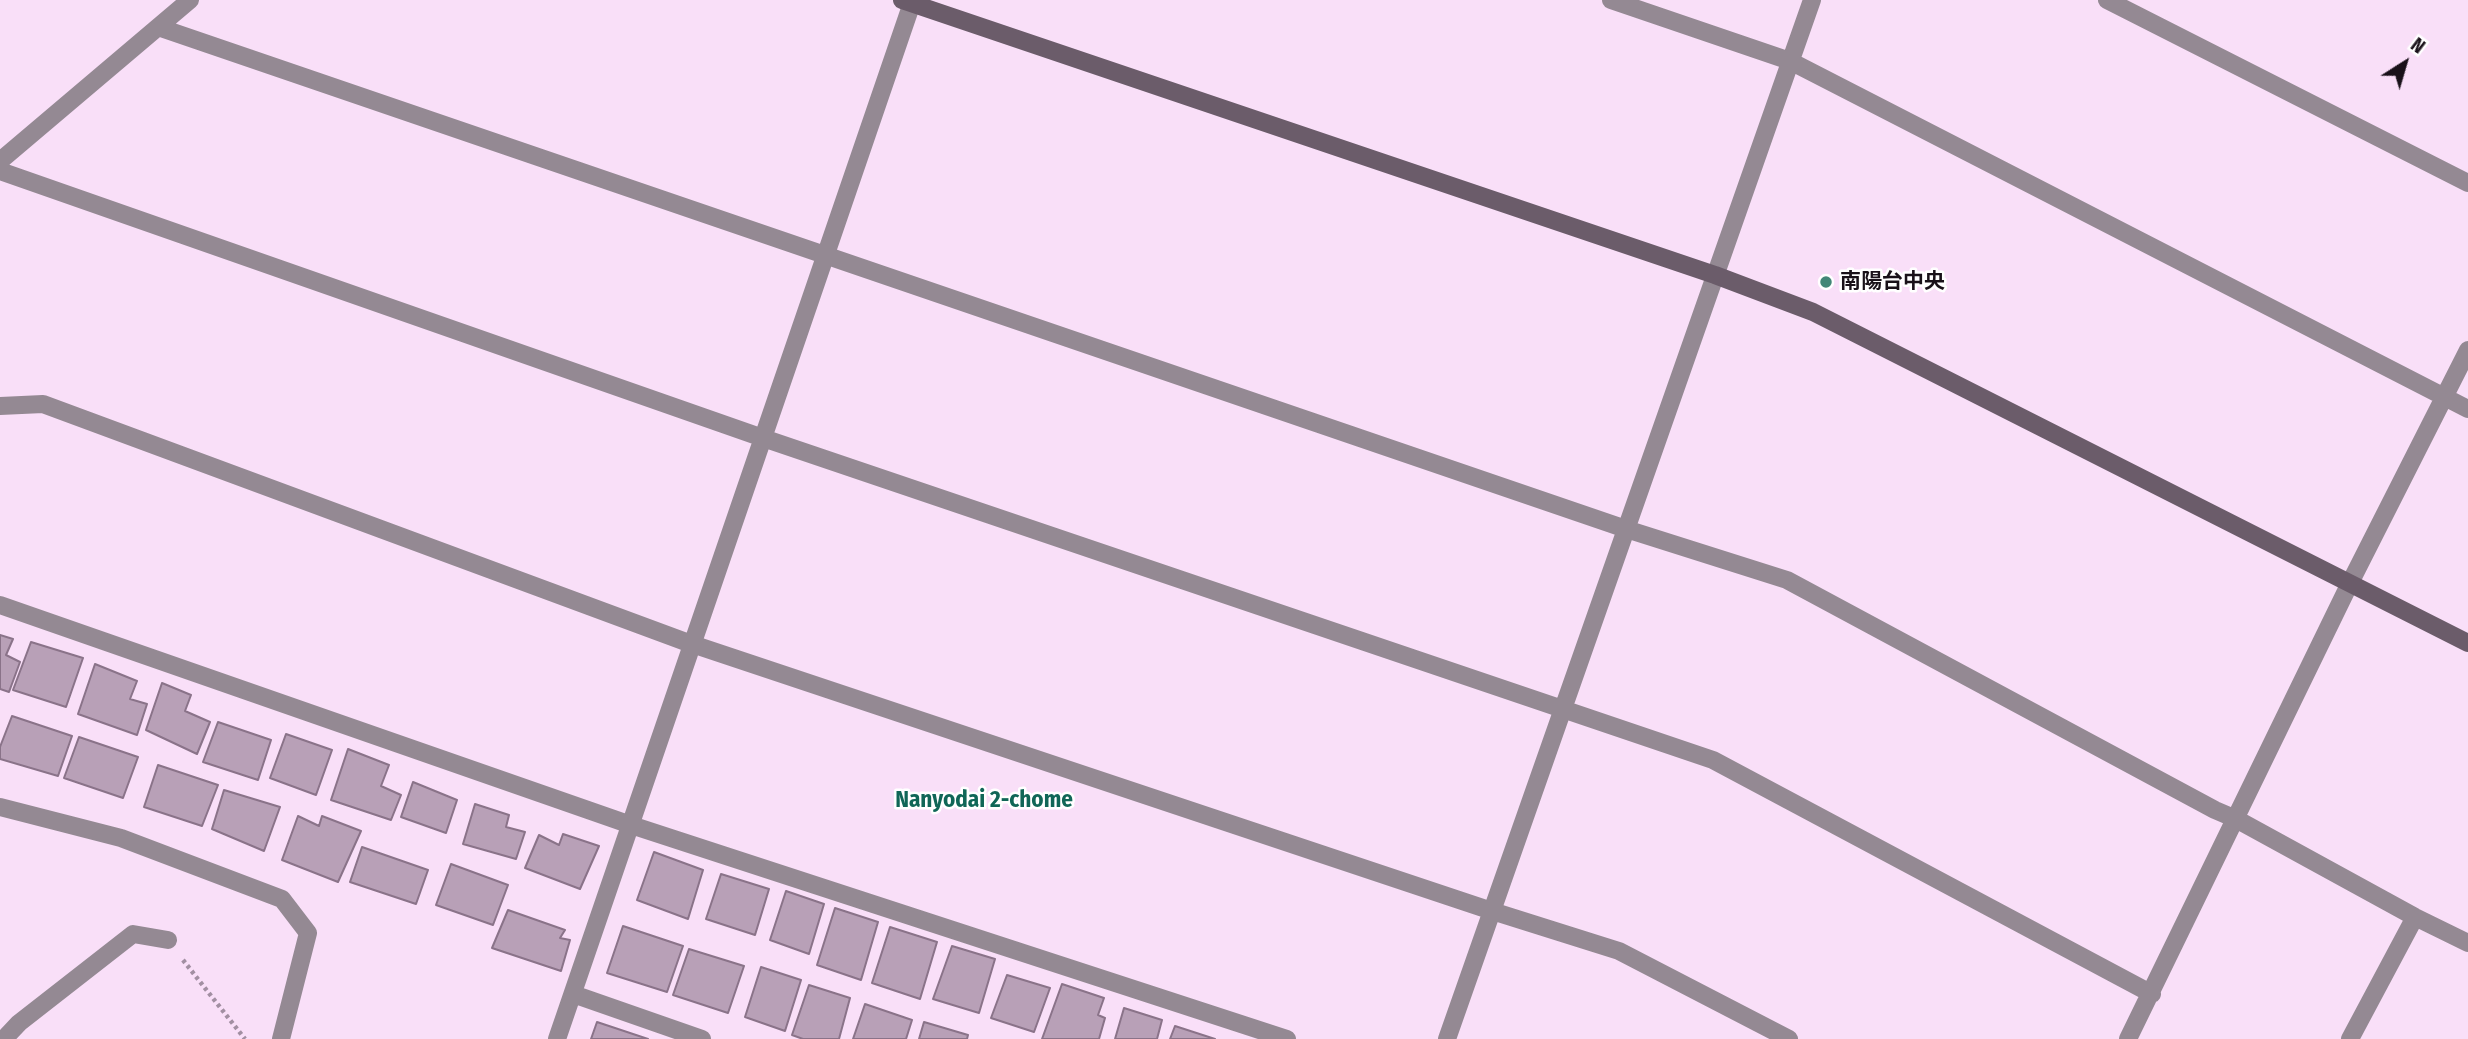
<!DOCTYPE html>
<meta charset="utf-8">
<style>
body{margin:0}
#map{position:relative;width:2468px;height:1039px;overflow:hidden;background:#f9dff8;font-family:"Fira Sans Condensed",sans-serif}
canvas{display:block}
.north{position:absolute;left:2370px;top:28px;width:70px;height:70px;-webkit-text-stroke:5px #fff;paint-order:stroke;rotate:37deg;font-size:19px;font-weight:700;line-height:28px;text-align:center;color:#191119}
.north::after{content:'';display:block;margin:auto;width:24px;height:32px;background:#191119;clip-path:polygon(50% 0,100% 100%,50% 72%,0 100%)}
</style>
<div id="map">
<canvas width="2468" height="1039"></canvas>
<div class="north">N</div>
</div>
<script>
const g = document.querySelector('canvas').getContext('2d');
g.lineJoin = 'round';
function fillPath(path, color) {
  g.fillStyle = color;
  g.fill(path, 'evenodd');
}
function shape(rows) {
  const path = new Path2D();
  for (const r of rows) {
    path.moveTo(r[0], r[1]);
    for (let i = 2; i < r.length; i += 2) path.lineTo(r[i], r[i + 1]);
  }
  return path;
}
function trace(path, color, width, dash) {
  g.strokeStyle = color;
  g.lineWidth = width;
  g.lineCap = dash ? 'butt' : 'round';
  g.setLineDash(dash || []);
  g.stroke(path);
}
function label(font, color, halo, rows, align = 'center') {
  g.font = font + ' "Fira Sans Condensed","Noto Sans JP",sans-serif';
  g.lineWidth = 5;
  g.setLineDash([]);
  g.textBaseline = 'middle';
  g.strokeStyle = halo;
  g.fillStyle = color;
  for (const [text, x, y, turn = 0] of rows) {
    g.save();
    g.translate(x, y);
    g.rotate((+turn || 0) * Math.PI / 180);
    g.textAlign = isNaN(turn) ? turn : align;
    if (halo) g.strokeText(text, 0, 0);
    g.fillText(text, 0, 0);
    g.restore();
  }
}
const building = shape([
 [0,635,13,639,6,655,20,662,9,692,0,689,0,635],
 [31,642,83,658,66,707,13,690,31,642],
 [95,664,137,681,130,699,147,704,137,735,78,714,95,664],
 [162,683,191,695,185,711,210,722,197,754,146,730,162,683],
 [12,716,72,736,58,776,0,759,0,747,12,716],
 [218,722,271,740,258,780,203,762,218,722],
 [286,734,332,750,316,795,270,778,286,734],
 [79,737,138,757,123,798,64,778,79,737],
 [348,749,389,765,381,786,401,795,391,820,331,800,348,749],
 [158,765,218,785,202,826,144,807,158,765],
 [413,782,457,800,446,833,401,817,413,782],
 [224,790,280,807,264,851,212,829,224,790],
 [475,804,509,815,506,827,525,832,516,859,463,844,475,804],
 [298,816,319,826,322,816,361,831,338,882,282,860,298,816],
 [563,834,599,846,580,889,525,868,539,835,559,845,563,834],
 [362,847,428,870,416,904,350,882,362,847],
 [654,852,703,870,688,919,637,900,654,852],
 [451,864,508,885,493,925,436,905,451,864],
 [721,874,769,889,755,935,706,919,721,874],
 [786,891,824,904,809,954,770,940,786,891],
 [835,908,878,922,861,980,817,965,835,908],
 [508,910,565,930,560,938,570,940,561,971,492,948,508,910],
 [623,926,683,946,667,992,607,973,623,926],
 [890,927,937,942,920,999,872,983,890,927],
 [952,946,995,959,979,1013,933,999,952,946],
 [689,949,744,966,728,1013,673,995,689,949],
 [761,967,801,980,785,1031,745,1017,761,967],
 [1007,975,1050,988,1034,1032,991,1018,1007,975],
 [1062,984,1104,998,1098,1015,1105,1018,1099,1039,1042,1039,1062,984],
 [809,985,850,998,839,1039,803,1039,792,1035,809,985],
 [865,1004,912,1020,906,1039,853,1039,865,1004],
 [1124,1008,1162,1020,1157,1039,1115,1039,1124,1008],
 [597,1022,648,1039,591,1039,597,1022],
 [924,1022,968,1035,967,1039,919,1039,924,1022],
 [1175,1026,1215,1039,1170,1039,1175,1026]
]);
fillPath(building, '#b8a0b7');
trace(building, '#8a7389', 2);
trace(shape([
 [183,960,245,1039]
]), '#a28fa2', 4.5, [3.5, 3.5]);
trace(shape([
 [1611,0,1790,61,2468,409],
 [2107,0,2468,183],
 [158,27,1626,529,1787,580,2215,810,2236,819,2415,917,2468,943],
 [0,161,190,0],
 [0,171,763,438,1713,760,2152,994],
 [0,406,43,404,686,642,1492,911,1619,951,1789,1039],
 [0,605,631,825,1287,1039],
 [0,807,121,838,282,899,308,933,281,1039],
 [573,994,702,1039],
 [4,1039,19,1023,133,934,168,940],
 [557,1039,913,0],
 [1447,1039,1812,0],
 [2128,1039,2350,583,2468,350],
 [2350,1039,2415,917]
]), '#948993', 18);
trace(shape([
 [902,0,1715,275,1813,312,2468,643]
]), '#6b5c6a', 18);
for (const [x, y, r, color] of [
 [1826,282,7,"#438677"]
]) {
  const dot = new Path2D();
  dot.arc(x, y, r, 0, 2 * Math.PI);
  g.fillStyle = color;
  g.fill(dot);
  trace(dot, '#fff', 2.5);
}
label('bold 21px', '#191119', '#fff', [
 ["南陽台中央",1840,282]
], 'left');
label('bold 23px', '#106657', '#fff', [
 ["Nanyodai 2-chome",984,801]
]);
</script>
